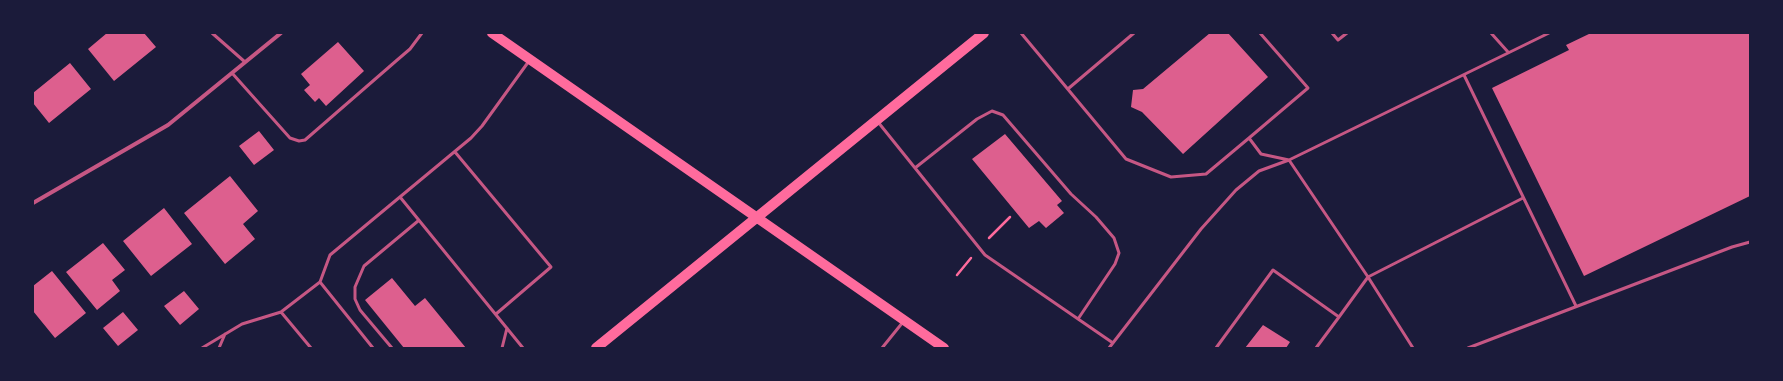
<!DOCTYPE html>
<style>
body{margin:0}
#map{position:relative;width:1783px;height:381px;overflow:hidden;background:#1b1b3a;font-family:Inter,sans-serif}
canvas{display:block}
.frame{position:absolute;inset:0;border:34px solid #1b1b3a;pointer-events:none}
</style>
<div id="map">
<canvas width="1783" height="381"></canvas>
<div class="frame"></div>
</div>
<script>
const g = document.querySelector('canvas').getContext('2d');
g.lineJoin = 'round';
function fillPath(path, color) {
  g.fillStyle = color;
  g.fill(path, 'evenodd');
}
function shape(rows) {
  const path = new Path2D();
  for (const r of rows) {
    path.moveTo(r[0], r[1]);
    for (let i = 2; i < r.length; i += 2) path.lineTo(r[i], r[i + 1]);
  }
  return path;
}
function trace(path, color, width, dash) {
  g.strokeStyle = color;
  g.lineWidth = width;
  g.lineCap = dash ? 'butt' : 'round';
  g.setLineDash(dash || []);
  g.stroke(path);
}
fillPath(shape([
 [107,33,144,33,156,47,114,81,88,49],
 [1210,33,1228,33,1268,77,1183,154,1142,112,1131,107,1133,90,1143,89],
 [1591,33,1750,33,1750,196,1584,276,1492,88,1569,50,1566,45],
 [338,42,364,71,326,106,319,98,315,102,304,90,310,85,301,74],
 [70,63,91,89,49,123,33,103,33,93],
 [259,131,274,150,254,165,239,146],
 [1005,134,1062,201,1057,205,1064,213,1046,228,1039,221,1029,228,972,159],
 [230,176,258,211,243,224,255,239,225,264,184,213],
 [164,208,192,244,151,276,123,241],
 [103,243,125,270,112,280,120,291,97,310,66,272],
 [52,271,86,313,55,338,33,311,33,286],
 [392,278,415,306,425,298,466,348,404,348,365,300],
 [184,291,199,309,180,325,164,306],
 [123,312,138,330,118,346,103,328],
 [1263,325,1290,342,1286,348,1245,348]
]), '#dd5f8e');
trace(shape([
 [989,238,1010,217],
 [957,275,971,258]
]), '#ff6b9d', 2.5);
trace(shape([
 [212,33,245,62],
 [1021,33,1126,159,1171,177,1206,174,1249,138],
 [1260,33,1308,88,1249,138,1261,154,1289,160,1368,277,1413,348],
 [1332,33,1338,40,1347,33],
 [1491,33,1508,52],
 [232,73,290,138,299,141,305,140,396,61,410,49,422,33],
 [1464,75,1576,306],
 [1069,88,1134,33],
 [878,122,985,255,1113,343],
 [455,152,551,267,496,314],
 [915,168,977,119,992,111,1003,115,1071,194,1096,217,1114,238,1119,253,1115,264,1078,319],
 [400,197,523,348],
 [320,282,373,348],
 [281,312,311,348],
 [1339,317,1368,277,1523,198],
 [202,348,242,324,281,312,320,282,330,255,471,138,482,126,529,61],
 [219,348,225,334],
 [392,348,360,310,355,299,355,287,364,266,418,221],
 [502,348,507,328],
 [882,348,903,322],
 [1109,348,1201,229,1236,190,1259,171,1289,160,1549,33],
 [1216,348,1273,270,1339,317,1316,348],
 [1468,348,1732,247,1750,242]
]), '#c65784', 3);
trace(shape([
 [33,203,168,125,281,33]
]), '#c65784', 4);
trace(shape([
 [492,33,944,348],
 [596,348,984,33]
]), '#ff6b9d', 10);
</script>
